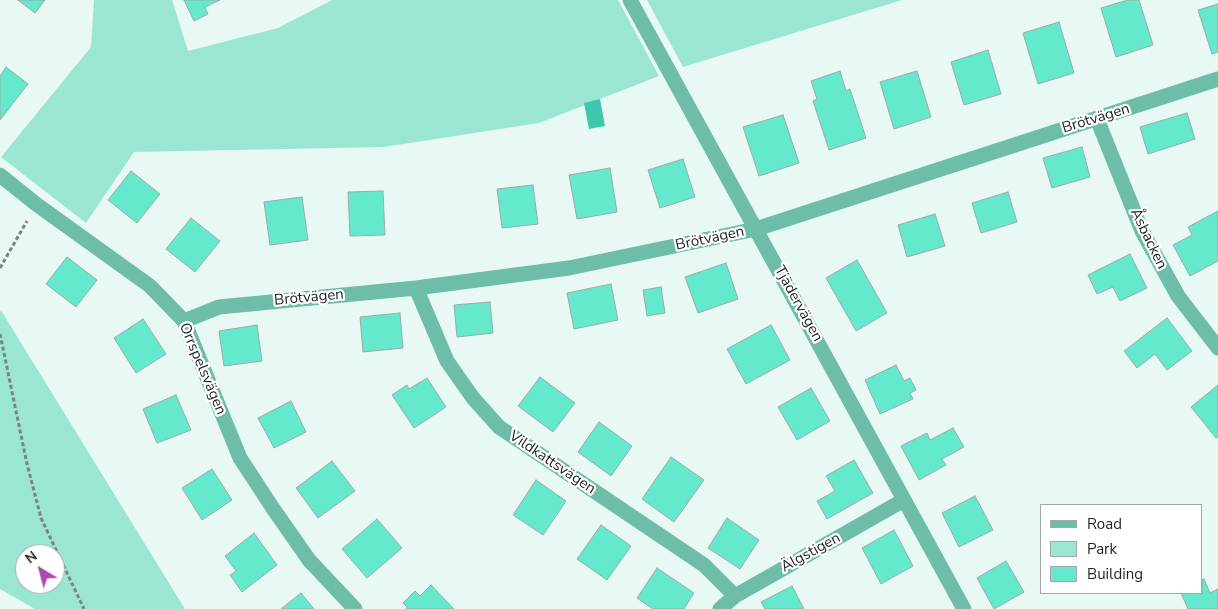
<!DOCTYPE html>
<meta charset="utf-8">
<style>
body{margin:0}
#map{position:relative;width:1218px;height:609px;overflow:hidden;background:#e8f8f4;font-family:"Nunito Sans",sans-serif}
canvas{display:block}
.legend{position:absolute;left:1040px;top:504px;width:162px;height:90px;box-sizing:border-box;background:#fff;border:1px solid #a4a7a6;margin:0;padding:6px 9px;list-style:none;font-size:15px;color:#1c2221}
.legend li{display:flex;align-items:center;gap:10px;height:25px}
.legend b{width:25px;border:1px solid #a4a7a6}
.north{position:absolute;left:15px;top:544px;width:50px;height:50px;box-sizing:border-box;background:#fff;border:1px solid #a4a7a6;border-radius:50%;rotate:323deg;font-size:14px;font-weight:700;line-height:20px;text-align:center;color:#1c2221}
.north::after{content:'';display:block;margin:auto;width:18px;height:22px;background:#ab49af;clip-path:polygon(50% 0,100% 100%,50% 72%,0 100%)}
</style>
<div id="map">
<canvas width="1218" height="609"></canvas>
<ul class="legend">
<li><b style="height:6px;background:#6ebda9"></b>Road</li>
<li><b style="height:14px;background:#9be6d3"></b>Park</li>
<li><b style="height:14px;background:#64e9cc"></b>Building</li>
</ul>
<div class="north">N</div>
</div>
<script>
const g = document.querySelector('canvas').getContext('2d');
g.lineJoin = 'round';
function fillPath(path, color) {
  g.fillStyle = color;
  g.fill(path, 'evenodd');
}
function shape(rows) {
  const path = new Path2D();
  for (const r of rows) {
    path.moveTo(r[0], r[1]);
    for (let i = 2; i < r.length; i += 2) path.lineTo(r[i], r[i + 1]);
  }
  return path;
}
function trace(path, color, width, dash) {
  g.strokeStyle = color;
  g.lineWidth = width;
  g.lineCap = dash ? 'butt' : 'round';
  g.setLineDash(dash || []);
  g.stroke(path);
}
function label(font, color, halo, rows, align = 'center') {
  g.font = font + ' "Nunito Sans",sans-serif';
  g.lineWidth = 4.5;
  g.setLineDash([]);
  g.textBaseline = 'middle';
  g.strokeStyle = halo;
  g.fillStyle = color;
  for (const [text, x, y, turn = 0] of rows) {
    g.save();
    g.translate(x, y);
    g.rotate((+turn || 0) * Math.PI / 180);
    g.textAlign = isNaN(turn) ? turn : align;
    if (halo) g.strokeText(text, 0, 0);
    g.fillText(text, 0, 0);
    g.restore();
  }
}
fillPath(shape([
 [94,0,172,0,188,51,278,28,332,0,618,0,659,76,539,123,384,147,134,152,86,223,1,157,91,47],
 [647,0,902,0,683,67],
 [0,311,2,312,185,609,35,609,0,589],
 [25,554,55,554,55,584,25,584]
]), '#9be6d3');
fillPath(shape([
 [600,99,605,126,589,129,584,103]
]), '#3dc8ac');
const building = shape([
 [18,0,45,0,35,13,18,0],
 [184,0,220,0,205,7,208,14,194,21,184,0],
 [1128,0,1139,0,1153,45,1116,57,1101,8,1128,0],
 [1218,4,1218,52,1212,54,1198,10,1218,4],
 [1059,22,1074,73,1038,84,1023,33,1059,22],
 [988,50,1001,94,964,105,951,62,988,50],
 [6,67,28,84,0,120,0,76,6,67],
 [840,71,846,91,850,89,866,138,829,150,813,101,817,99,811,81,840,71],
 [917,71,931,117,894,129,880,82,917,71],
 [1187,113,1195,139,1148,154,1140,127,1187,113],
 [783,115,799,163,759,176,743,127,783,115],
 [1082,147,1090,177,1052,188,1043,158,1082,147],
 [683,159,695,197,660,208,648,170,683,159],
 [610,168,617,212,577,219,569,175,610,168],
 [131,171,160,194,137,223,108,200,131,171],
 [533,185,538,224,502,228,497,189,533,185],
 [383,191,385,235,350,236,348,192,383,191],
 [1008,192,1017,222,981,233,972,203,1008,192],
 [302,197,308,240,270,245,264,202,302,197],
 [1218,211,1218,261,1190,276,1173,245,1192,235,1188,227,1218,211],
 [935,214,945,246,907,257,898,225,935,214],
 [191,218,220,241,195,272,166,249,191,218],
 [1130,254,1147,288,1120,301,1113,287,1097,294,1088,275,1130,254],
 [67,257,97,280,76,307,46,284,67,257],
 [857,260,887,313,856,331,826,278,857,260],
 [726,263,738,299,698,313,685,277,726,263],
 [611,284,618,320,574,329,567,293,611,284],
 [661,287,665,313,647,316,643,290,661,287],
 [490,302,493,333,457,337,454,305,490,302],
 [400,313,403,348,363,352,360,317,400,313],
 [1167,318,1192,351,1167,370,1155,354,1137,368,1124,351,1167,318],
 [143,319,166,354,136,373,114,338,143,319],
 [257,325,262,361,224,366,219,331,257,325],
 [771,325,790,360,746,384,727,349,771,325],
 [896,365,904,381,910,378,916,390,910,393,913,399,880,414,865,380,896,365],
 [540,377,575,403,553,432,518,406,540,377],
 [427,378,446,407,414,428,392,395,407,385,409,389,427,378],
 [1218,385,1218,437,1216,438,1191,407,1218,385],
 [811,388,830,421,797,440,778,407,811,388],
 [176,395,191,430,157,443,143,409,176,395],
 [291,401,306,432,274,448,258,418,291,401],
 [599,422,632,446,611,476,578,452,599,422],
 [953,428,964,447,942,459,946,465,919,480,901,446,927,433,930,440,953,428],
 [671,457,704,480,674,522,642,499,671,457],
 [854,460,873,493,827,519,817,501,835,491,826,476,854,460],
 [332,461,355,491,318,518,296,488,332,461],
 [212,469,232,500,202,520,182,488,212,469],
 [536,480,566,501,543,535,513,515,536,480],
 [975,496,993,530,959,547,942,513,975,496],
 [727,518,759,540,740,569,708,548,727,518],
 [377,519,402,548,367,578,342,549,377,519],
 [601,525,631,546,607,580,577,559,601,525],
 [894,530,913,566,881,584,862,548,894,530],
 [254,533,277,565,242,592,230,575,236,571,225,556,254,533],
 [1006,561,1024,592,994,609,977,578,1006,561],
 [657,568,694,593,684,609,653,609,637,598,657,568],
 [1204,579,1210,593,1218,589,1218,609,1188,609,1181,593,1202,593,1202,580,1204,579],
 [431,585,454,609,406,609,407,607,403,603,415,591,420,596,431,585],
 [792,586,804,609,765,609,761,602,792,586],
 [301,593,314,609,281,609,301,593]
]);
fillPath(building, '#64e9cc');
trace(building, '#9caba7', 1);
trace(shape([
 [0,268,27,221],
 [0,334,27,464,41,518,84,609]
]), '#798482', 3, [4, 2.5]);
trace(shape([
 [630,0,964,609],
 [1097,119,1142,231,1178,296,1218,348],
 [0,175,36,204,150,286,184,321,240,458,272,507,309,560,355,609],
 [416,288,447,361,473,398,499,427,704,565,735,596],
 [184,321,219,307,416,288,569,268,756,229,1218,79],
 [720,609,735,596,904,500]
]), '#6ebda9', 15);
label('15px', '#1c2221', '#fff', [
 ["Brötvägen",1096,119,-17],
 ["Brötvägen",710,239,-12],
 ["Åsbacken",1148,239,64],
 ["Brötvägen",309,298,-5],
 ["Tjädervägen",798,304,61],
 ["Orrspelsvägen",202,369,67],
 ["Vildkattsvägen",552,463,34],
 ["Älgstigen",811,553,-29]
]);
</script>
